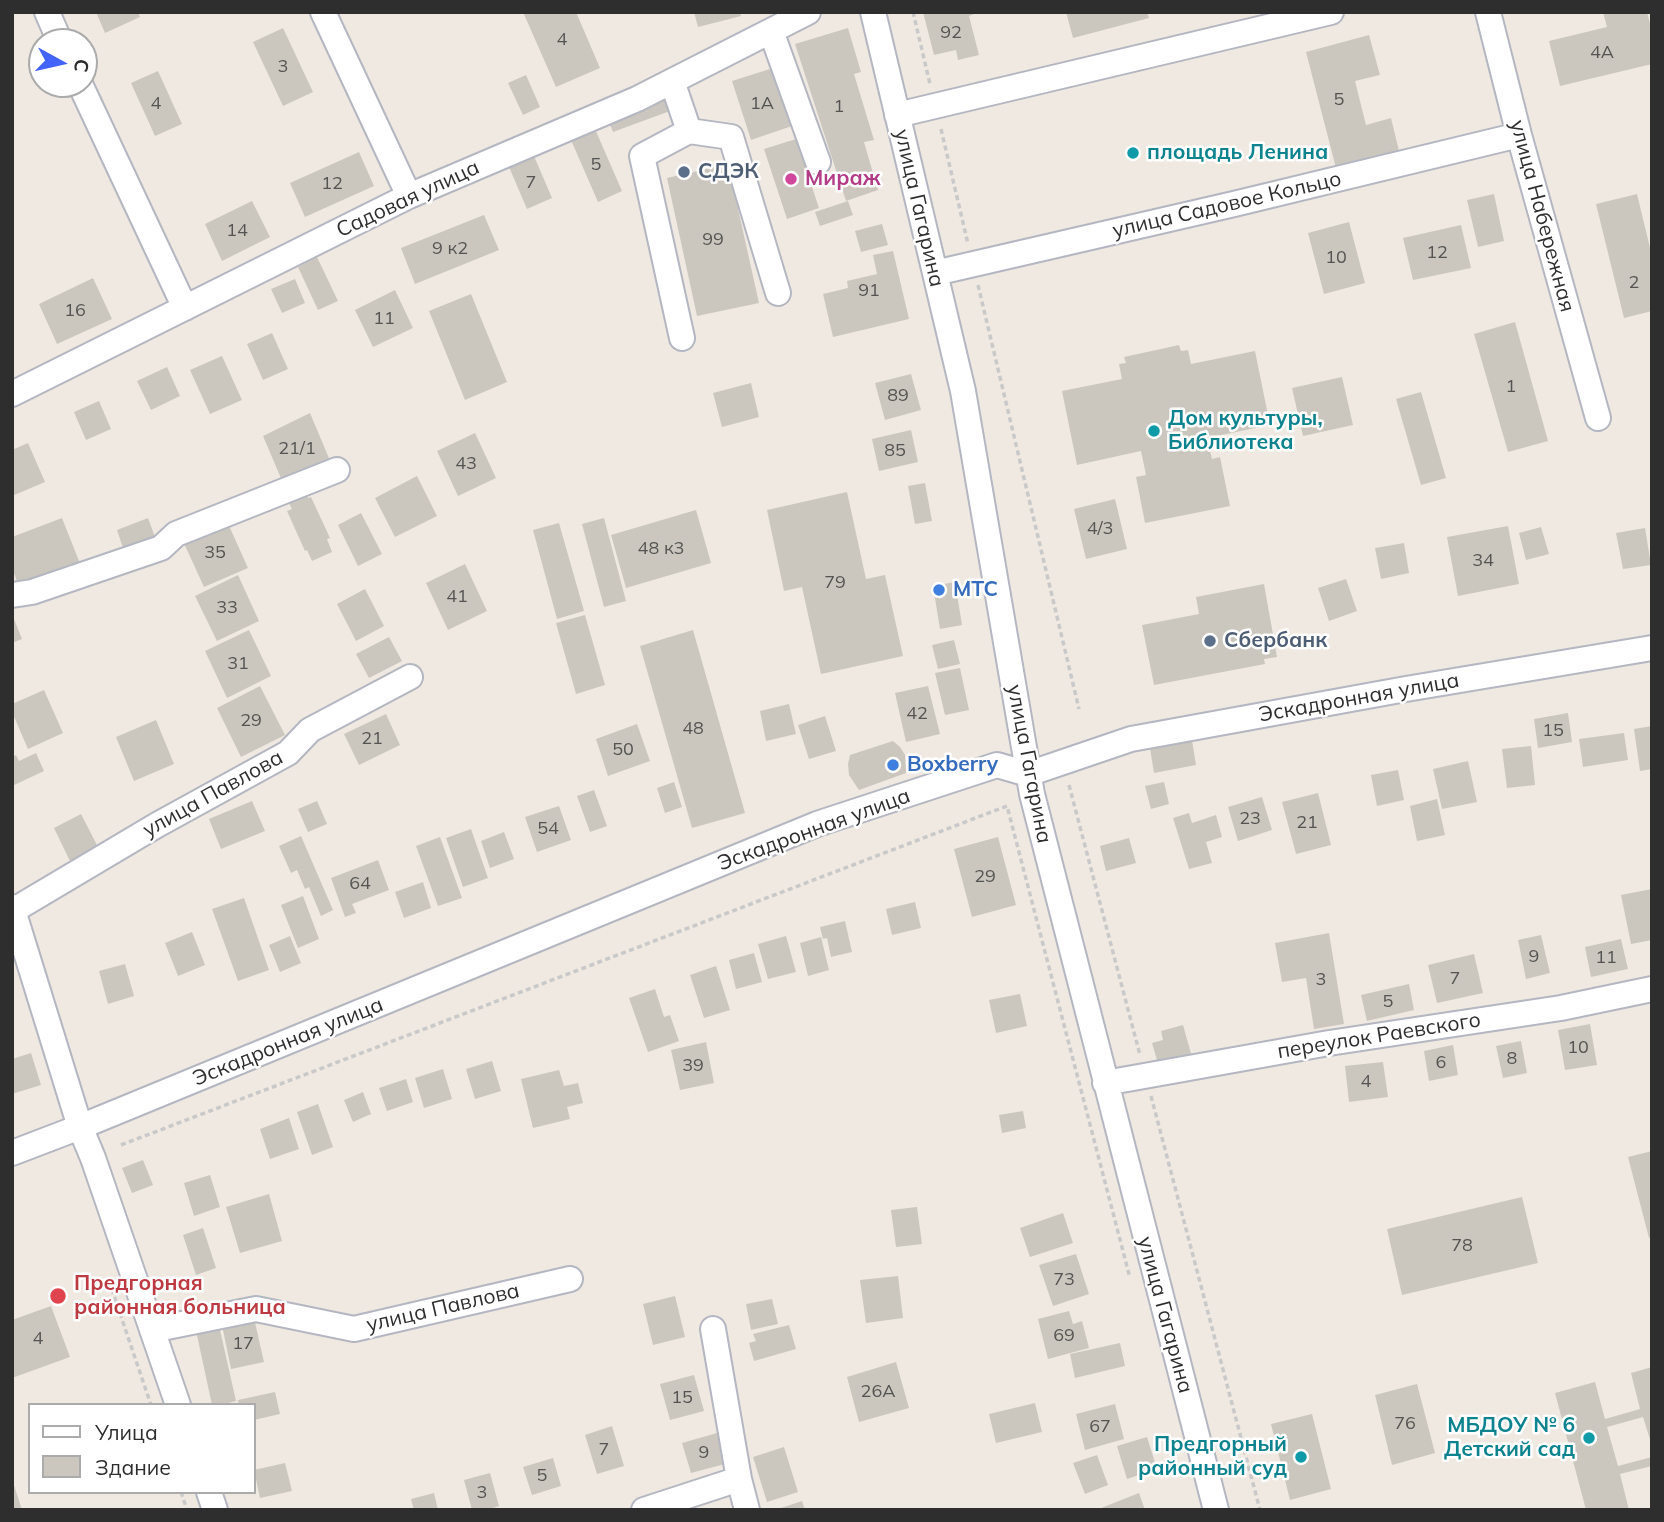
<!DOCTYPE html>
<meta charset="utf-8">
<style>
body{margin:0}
#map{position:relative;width:1664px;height:1522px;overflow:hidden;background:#efe9e1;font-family:Mulish,sans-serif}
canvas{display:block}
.frame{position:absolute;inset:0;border:14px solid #2e2e2e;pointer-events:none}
.legend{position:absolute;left:28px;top:1403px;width:228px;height:91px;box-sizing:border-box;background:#fff;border:2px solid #ababab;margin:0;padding:9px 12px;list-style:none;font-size:21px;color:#2e2e2e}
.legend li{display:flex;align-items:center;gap:14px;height:35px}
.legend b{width:35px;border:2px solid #ababab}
.north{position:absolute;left:28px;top:28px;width:70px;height:70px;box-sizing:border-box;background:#fff;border:2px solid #ababab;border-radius:50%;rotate:98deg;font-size:19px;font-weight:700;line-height:28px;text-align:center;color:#2e2e2e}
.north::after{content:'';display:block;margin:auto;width:24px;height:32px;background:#4264fb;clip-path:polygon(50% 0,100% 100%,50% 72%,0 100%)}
</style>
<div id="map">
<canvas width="1664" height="1522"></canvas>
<div class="frame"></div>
<ul class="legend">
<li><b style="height:9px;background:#fff"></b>Улица</li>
<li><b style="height:19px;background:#cbc7bf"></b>Здание</li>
</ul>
<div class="north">С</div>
</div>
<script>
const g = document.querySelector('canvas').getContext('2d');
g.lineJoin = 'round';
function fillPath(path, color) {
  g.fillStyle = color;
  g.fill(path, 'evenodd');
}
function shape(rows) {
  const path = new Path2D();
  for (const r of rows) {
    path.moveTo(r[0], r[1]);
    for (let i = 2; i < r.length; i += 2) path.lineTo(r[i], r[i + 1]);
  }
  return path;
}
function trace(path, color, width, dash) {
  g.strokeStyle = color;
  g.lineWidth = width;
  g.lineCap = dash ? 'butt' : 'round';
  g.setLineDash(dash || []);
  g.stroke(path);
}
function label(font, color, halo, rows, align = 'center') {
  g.font = font + ' Mulish,sans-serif';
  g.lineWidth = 5;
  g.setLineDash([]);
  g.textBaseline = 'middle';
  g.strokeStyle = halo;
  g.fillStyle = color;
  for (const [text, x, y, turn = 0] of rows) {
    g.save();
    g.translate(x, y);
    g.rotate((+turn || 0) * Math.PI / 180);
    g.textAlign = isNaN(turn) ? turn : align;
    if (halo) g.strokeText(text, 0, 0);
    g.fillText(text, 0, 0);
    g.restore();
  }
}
fillPath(shape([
 [96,12,138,12,140,17,105,33],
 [523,12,576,12,600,68,556,87],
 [694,12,740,12,741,16,698,27],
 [923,12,979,12,969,16,979,55,958,60,956,50,934,55],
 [1066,12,1147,12,1149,18,1073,38],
 [1603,12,1647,12,1652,31,1652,64,1560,86,1549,41,1607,27],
 [283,28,313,92,283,106,253,42],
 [848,28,861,72,854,74,874,140,864,142,878,190,846,201,795,44],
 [1369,35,1380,75,1355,81,1366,125,1391,118,1400,155,1337,172,1306,52],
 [773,68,792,126,751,140,732,81],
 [158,71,182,124,155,136,131,83],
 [526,75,540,107,523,115,508,83],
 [663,94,670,111,613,132,606,115],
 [595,129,622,191,598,202,571,140],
 [796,139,819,208,787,219,764,149],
 [359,152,374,186,305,217,290,183],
 [534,156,552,198,527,209,509,167],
 [728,164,759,303,697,316,667,178],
 [1494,194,1504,241,1478,247,1467,200],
 [1637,194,1652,256,1652,311,1624,318,1596,204],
 [252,201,270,237,222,261,205,224],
 [848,201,853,215,820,226,815,212],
 [484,215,499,250,415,284,401,248],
 [1349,222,1365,283,1324,294,1308,233],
 [882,224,888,245,861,252,855,231],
 [1461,225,1471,268,1413,280,1403,238],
 [893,251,909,319,833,337,823,294,848,288,847,281,877,274,873,255],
 [317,257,338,301,318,310,298,267],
 [93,278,112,319,57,344,39,304],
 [295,279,305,303,282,313,271,289],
 [395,290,413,328,373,347,355,310],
 [471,294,507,382,465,400,429,311],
 [1515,322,1548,441,1508,452,1474,334],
 [272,333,288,369,263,380,247,344],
 [1179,345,1181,351,1188,350,1191,364,1255,351,1270,425,1207,438,1212,459,1220,457,1230,506,1145,523,1136,477,1146,475,1141,451,1077,465,1062,391,1122,379,1119,364,1126,363,1124,357],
 [222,356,242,400,210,414,190,370],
 [167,367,180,396,151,410,137,381],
 [911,374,921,410,885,420,875,383],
 [1342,377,1353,425,1303,436,1292,388],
 [751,383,759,417,722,427,713,393],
 [1421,392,1446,478,1421,485,1396,399],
 [99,401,111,429,86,440,74,412],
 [310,413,331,463,283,483,263,436],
 [911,430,918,462,879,471,872,439],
 [475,433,496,478,458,496,437,451],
 [28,443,45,482,12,496,12,450],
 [417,476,437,516,395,537,375,498],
 [925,483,932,521,915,524,908,486],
 [305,491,308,498,311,497,330,538,327,539,332,552,312,561,307,550,305,551,287,511,292,509,287,499],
 [847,492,866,579,885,575,903,656,821,674,802,587,784,591,767,510],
 [1115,499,1127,549,1086,559,1074,509],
 [696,510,711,563,626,588,611,535],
 [361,513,382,554,358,566,338,525],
 [62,518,81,566,20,589,12,568,12,537],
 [148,518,158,545,126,557,117,530],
 [604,518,626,601,604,607,582,524],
 [226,519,248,568,204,587,182,539],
 [559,523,584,611,557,619,533,530],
 [1508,526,1519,584,1458,596,1447,537],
 [1541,527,1549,554,1526,560,1519,533],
 [1645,528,1651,565,1623,569,1616,533],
 [1404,543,1409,573,1381,579,1375,548],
 [465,564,487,611,448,630,426,583],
 [238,575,259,621,217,641,195,596],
 [1346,579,1357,611,1329,621,1318,588],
 [955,582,962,625,940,629,933,586],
 [1264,584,1277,657,1264,659,1265,664,1154,685,1142,625,1199,614,1196,597],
 [365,589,384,626,356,641,337,604],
 [12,614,22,639,12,643],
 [585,615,605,685,576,694,556,623],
 [249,630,271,676,227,698,205,651],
 [693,630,745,813,692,828,640,646],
 [389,637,402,661,369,678,356,654],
 [954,640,960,664,938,669,932,645],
 [960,668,969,710,945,715,935,673],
 [260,686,285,735,241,757,217,708],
 [928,686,940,734,906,742,895,693],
 [44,690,63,733,28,749,12,712,12,704],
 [789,704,796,734,766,741,760,711],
 [1568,713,1572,742,1538,748,1534,719],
 [386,714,400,745,359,765,344,734],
 [825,716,836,751,809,759,798,725],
 [156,720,174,764,134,781,116,737],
 [637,724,650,761,608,776,596,739],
 [1652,726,1652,769,1640,771,1634,729],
 [1624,733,1628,760,1583,767,1579,739],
 [1191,734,1196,765,1154,773,1149,742],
 [893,741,900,747,905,755,906,773,859,790,849,775,848,764,850,755],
 [1531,746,1535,785,1507,788,1502,749],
 [36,753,44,771,12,786,12,757,16,755,19,761],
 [1468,761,1477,802,1442,809,1433,769],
 [1398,770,1404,800,1377,806,1371,775],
 [674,782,682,807,665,813,657,788],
 [1164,782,1169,804,1151,809,1145,786],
 [594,790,607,826,590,832,577,796],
 [1318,793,1331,845,1296,854,1282,802],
 [1262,797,1272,830,1238,841,1228,807],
 [1437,799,1445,835,1417,841,1410,806],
 [252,801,265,831,221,849,209,819],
 [317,801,327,824,308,832,298,809],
 [559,806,571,840,537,852,525,817],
 [1189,813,1192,823,1216,815,1222,837,1206,842,1212,863,1189,869,1173,818],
 [81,814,98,847,70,861,54,828],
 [471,829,488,878,463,887,446,838],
 [504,832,514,859,490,868,481,841],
 [301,836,333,910,321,916,309,887,305,889,297,870,291,873,279,846],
 [440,837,462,898,438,906,416,846],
 [998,837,1016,905,972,917,954,849],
 [1129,838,1136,863,1106,871,1100,846],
 [378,860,389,890,352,904,356,913,345,917,331,878],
 [423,882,431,908,404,918,395,892],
 [1652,889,1652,940,1631,944,1621,895],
 [303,896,319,939,298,948,281,905],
 [244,898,269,970,238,981,212,909],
 [915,902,921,928,892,935,886,909],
 [845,921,852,952,831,957,827,938,823,939,820,927],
 [192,932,205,965,178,976,165,943],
 [1329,933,1344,1024,1314,1029,1306,978,1282,982,1275,943],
 [1541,935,1550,973,1526,979,1518,940],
 [290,936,301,963,280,972,269,945],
 [786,936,796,972,768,979,758,944],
 [821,937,829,970,808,976,800,943],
 [1621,939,1628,969,1591,977,1585,947],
 [754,953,762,982,736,989,729,960],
 [1474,954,1483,993,1437,1003,1428,965],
 [125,964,134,996,108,1004,99,971],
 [716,966,730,1010,704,1018,690,975],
 [1409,984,1414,1010,1367,1021,1361,995],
 [655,989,664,1017,670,1015,679,1041,648,1052,629,998],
 [1020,994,1027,1026,996,1033,989,1000],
 [1590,1024,1597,1065,1565,1070,1558,1030],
 [1183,1025,1192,1057,1159,1067,1152,1043,1163,1040,1161,1031],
 [1521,1041,1527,1073,1503,1078,1496,1046],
 [706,1042,714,1083,680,1090,671,1050],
 [1453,1045,1458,1075,1429,1081,1424,1051],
 [31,1053,41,1085,12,1094,12,1059],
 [492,1061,501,1091,475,1099,466,1069],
 [1383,1062,1388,1097,1349,1102,1345,1066],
 [443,1069,452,1099,424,1108,415,1078],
 [559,1070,564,1086,578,1083,583,1103,567,1107,570,1119,533,1128,521,1079],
 [406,1079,413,1102,387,1111,379,1088],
 [363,1092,371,1114,353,1122,344,1100],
 [318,1104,333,1147,312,1155,297,1112],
 [1023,1111,1026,1128,1002,1133,999,1115],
 [289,1118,299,1149,270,1159,260,1129],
 [1652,1151,1652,1237,1649,1238,1628,1157],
 [143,1160,153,1185,132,1193,122,1168],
 [210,1175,220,1207,194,1216,184,1183],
 [269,1194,282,1241,240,1253,226,1207],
 [1522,1197,1538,1263,1402,1295,1387,1229],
 [917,1207,922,1244,896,1247,891,1210],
 [1063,1213,1073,1243,1030,1257,1020,1228],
 [203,1228,216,1268,196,1275,183,1235],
 [1076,1254,1089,1294,1053,1306,1039,1265],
 [898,1276,903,1318,866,1323,860,1280],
 [675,1296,685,1337,653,1345,643,1304],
 [772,1299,778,1324,751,1330,746,1304],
 [51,1306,70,1357,12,1378,12,1320],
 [1069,1311,1073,1324,1082,1321,1089,1348,1048,1359,1038,1319],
 [254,1318,264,1362,231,1369,222,1325],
 [218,1321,236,1401,221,1405,212,1405,195,1326],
 [789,1325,796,1349,754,1361,749,1343,756,1341,753,1334],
 [1120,1343,1125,1366,1075,1378,1070,1354],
 [896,1362,909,1408,859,1422,847,1377],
 [1652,1367,1652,1446,1643,1417,1607,1427,1618,1466,1652,1457,1652,1466,1620,1474,1629,1510,1586,1510,1555,1393,1595,1382,1605,1419,1640,1409,1631,1373],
 [694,1375,704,1411,670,1420,660,1384],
 [1417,1384,1435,1453,1392,1465,1375,1395],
 [275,1392,280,1414,254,1420,254,1405,239,1405,238,1400],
 [1035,1403,1042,1432,996,1443,989,1414],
 [1115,1404,1124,1439,1085,1450,1076,1414],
 [1312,1414,1331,1489,1290,1500,1271,1424],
 [612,1426,624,1466,597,1474,585,1435],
 [717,1433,725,1464,691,1473,682,1443],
 [1147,1437,1157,1469,1127,1479,1117,1446],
 [784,1447,798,1492,767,1502,753,1457],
 [1097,1455,1108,1485,1085,1494,1073,1463],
 [553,1458,561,1486,532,1495,523,1467],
 [285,1463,292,1491,260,1498,254,1470],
 [490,1473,499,1506,486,1510,472,1510,464,1480],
 [12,1482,13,1482,22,1510,12,1510],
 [434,1493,438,1510,414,1510,411,1499],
 [1139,1493,1145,1510,1096,1510],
 [802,1501,805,1510,778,1510,778,1509]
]), '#cbc7bf');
const minor = shape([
 [47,12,60,42],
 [323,12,409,196],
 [873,12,963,391,1032,794,1216,1510],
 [1488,12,1519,135,1598,418],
 [771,31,818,162],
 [672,81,689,131,642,156,682,338],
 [80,84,185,308],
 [897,115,1331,12],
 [689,131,731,137,778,293],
 [935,273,1234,204,1519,135],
 [12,394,409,196,637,99,808,12],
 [12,595,32,592,161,548,176,534,337,470],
 [12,907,80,1127,93,1158,178,1405],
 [14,910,157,825,288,753,310,730,410,677],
 [1105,1083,1329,1043,1561,1008,1652,989],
 [12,1153,80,1127,817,824,997,765,1028,774,1131,739,1406,689,1652,648],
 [713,1329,739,1479,747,1510],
 [152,1330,256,1309,354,1329,570,1279],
 [209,1492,215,1510],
 [644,1510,739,1479]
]);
trace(minor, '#b4b7c1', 28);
trace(shape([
 [913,12,930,84],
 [941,129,968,244],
 [978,285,1079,709],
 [1069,785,1140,1055],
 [1151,1096,1260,1510],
 [121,1145,1007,806,1130,1278],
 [109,1281,151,1405],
 [181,1492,187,1510]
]), '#c9c9c9', 3.5, [5, 3.5]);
trace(minor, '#fff', 24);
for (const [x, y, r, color] of [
 [1133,153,7,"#0f9aa8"],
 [684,172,7,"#5c6f8a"],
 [791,179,7,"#d1479c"],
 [1154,431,7,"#0f9aa8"],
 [939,590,7,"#3f7fe0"],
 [1210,641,7,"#5c6f8a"],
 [893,765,7,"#3f7fe0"],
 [58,1296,9,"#e0444e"],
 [1589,1438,7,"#0f9aa8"],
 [1301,1457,7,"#0f9aa8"]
]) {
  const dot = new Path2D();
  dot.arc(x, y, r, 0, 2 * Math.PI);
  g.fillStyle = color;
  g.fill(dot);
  trace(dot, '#fff', 2.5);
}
label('18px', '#555452', null, [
 ["92",951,33],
 ["4",562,40],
 ["4А",1602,53],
 ["3",283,67],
 ["5",1339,100],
 ["4",156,104],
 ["1А",762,104],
 ["1",839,107],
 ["5",596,165],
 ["7",531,183],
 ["12",332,184],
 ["14",237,231],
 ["99",713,240],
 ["9 к2",450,249],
 ["12",1437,253],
 ["10",1336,258],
 ["2",1634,283],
 ["91",869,291],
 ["16",75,311],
 ["11",384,319],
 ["1",1511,387],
 ["89",898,396],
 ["21/1",297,449],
 ["85",895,451],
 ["43",466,464],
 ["4/3",1100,529],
 ["48 к3",661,549],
 ["35",215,553],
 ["34",1483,561],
 ["79",835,583],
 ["41",457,597],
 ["33",227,608],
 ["31",238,664],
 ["42",917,714],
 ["29",251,721],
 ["48",693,729],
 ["15",1553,731],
 ["21",372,739],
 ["50",623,750],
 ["23",1250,819],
 ["21",1307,823],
 ["54",548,829],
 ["29",985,877],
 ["64",360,884],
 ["9",1534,957],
 ["11",1606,958],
 ["7",1455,979],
 ["3",1321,980],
 ["5",1388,1002],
 ["10",1578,1048],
 ["8",1512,1059],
 ["6",1441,1063],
 ["39",693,1066],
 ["4",1366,1082],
 ["78",1462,1246],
 ["73",1064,1280],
 ["69",1064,1336],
 ["4",38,1339],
 ["17",243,1344],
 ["26А",878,1392],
 ["15",682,1398],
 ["76",1405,1424],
 ["67",1100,1427],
 ["7",604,1450],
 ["9",704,1453],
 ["5",542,1476],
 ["3",482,1493]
]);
label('bold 21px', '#0d838f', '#fff', [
 ["площадь Ленина",1147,153],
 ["Дом культуры,",1168,419],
 ["Библиотека",1168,443],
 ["МБДОУ № 6",1575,1426,"right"],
 ["Детский сад",1575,1450,"right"],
 ["Предгорный",1287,1445,"right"],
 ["районный суд",1287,1469,"right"]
], 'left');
label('bold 21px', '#4e5e75', '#fff', [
 ["СДЭК",698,172],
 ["Сбербанк",1224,641]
], 'left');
label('bold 21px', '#b23c85', '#fff', [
 ["Мираж",805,179]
], 'left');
label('21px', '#2e2e2e', '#fff', [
 ["Садовая улица",408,199,-25],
 ["улица Садовое Кольцо",1227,205,-13],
 ["улица Гагарина",919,208,77],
 ["улица Набережная",1542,216,75],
 ["Эскадронная улица",1359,698,-10],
 ["улица Гагарина",1029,764,79],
 ["улица Павлова",213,794,-29],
 ["Эскадронная улица",814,830,-20],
 ["переулок Раевского",1379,1036,-9],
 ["Эскадронная улица",288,1042,-22],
 ["улица Павлова",443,1308,-13],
 ["улица Гагарина",1165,1315,75]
]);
label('bold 21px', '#366cbe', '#fff', [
 ["МТС",953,590],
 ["Boxberry",907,765]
], 'left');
label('bold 21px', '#be3a42', '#fff', [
 ["Предгорная",74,1284],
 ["районная больница",74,1308]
], 'left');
</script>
